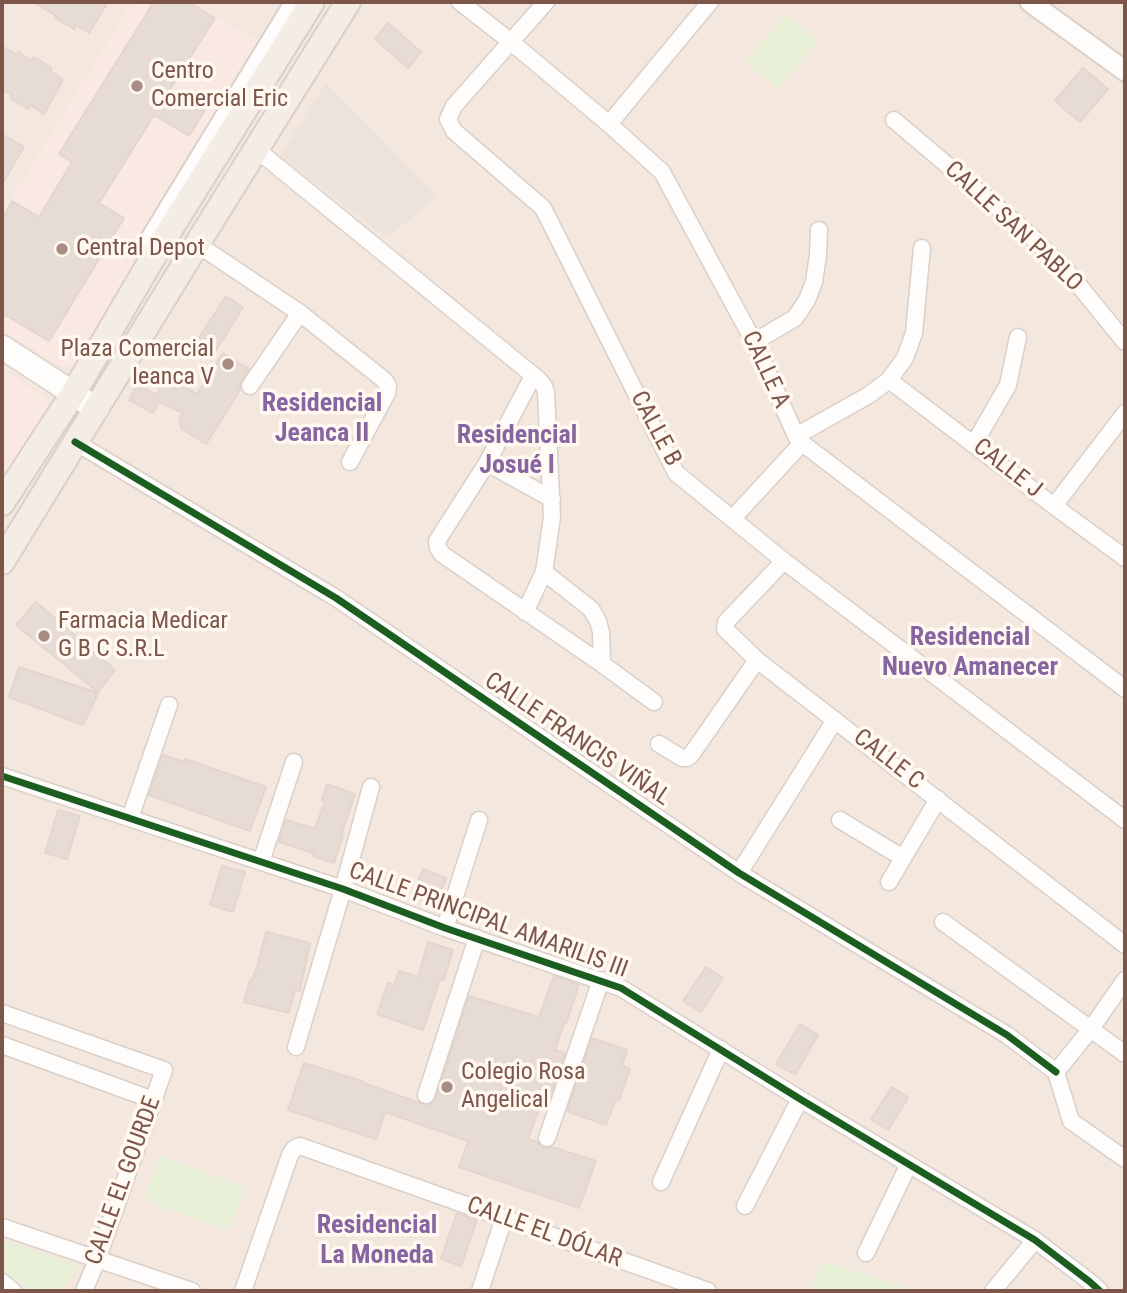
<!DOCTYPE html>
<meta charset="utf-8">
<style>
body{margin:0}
#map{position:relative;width:1127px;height:1293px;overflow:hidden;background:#faf4ee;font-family:"Roboto Condensed",sans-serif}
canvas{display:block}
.frame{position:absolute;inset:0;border:4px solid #7d5649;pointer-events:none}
</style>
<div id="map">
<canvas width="1127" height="1293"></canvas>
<div class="frame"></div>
</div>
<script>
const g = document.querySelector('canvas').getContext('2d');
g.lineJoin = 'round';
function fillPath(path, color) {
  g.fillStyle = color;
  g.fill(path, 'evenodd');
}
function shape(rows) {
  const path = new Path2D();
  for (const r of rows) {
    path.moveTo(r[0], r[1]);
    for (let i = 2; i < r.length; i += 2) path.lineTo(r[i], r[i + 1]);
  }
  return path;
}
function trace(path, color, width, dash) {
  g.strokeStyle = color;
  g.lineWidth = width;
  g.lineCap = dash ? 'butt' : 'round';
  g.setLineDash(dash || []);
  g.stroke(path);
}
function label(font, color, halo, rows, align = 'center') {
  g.font = font + ' "Roboto Condensed",sans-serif';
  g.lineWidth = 7;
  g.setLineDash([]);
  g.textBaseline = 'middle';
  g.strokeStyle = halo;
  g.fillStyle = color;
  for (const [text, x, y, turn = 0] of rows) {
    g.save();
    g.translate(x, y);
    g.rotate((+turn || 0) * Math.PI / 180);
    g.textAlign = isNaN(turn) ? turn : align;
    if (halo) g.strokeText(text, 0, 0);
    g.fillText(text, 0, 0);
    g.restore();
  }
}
fillPath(shape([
 [2,2,1125,2,1125,1291,2,1291]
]), '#f4e7dd');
fillPath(shape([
 [132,2,192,2,281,54,84,359,75,365,63,367,57,365,2,329,2,213],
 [2,369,45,398,51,408,2,503]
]), '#fae8e2');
fillPath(shape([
 [326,83,437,196,387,238,280,156]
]), '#ece3dd');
fillPath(shape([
 [785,14,818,40,778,89,745,62],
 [160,1156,245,1187,229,1231,144,1200],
 [2,1240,72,1264,75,1267,77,1272,59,1291,30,1291,2,1269],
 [824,1262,911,1289,902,1291,809,1291]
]), '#e8f1d8');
const building = shape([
 [33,2,108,2,89,33,76,25,74,29,55,18,57,16,33,2],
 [154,2,189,2,215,18,170,89,205,110,189,136,154,115,99,203,124,218,49,341,2,313,2,220,12,201,39,217,72,162,59,154,154,2],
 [388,23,421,52,408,68,375,39,388,23],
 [2,46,17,55,18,52,32,61,34,57,52,68,50,71,63,80,44,114,30,105,28,109,10,98,12,95,2,89,2,46],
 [1083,68,1108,89,1080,122,1055,101,1083,68],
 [2,134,24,147,2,184,2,134],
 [226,296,243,307,215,352,197,341,226,296],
 [223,353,249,369,241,381,240,390,206,444,182,429,179,421,183,413,159,402,153,413,129,400,137,384,156,395,168,376,197,394,223,353],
 [36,602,115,670,98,692,16,625,36,602],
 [19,667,98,693,83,725,9,697,19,667],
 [163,755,184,762,185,759,266,787,250,831,149,795,163,755],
 [327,784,355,794,341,836,343,836,334,863,313,856,313,853,279,842,286,820,315,829,325,801,322,800,327,784],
 [58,810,80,816,67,859,45,853,58,810],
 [222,866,245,872,233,912,210,905,222,866],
 [423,869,446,878,436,905,412,896,423,869],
 [266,932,310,943,300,991,295,990,289,1013,244,1002,250,980,252,981,255,970,256,971,266,932],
 [428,942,453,950,444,980,440,979,423,1030,377,1014,388,983,394,985,399,971,418,977,428,942],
 [706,967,723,978,701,1012,683,1001,706,967],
 [554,976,579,985,566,1023,564,1023,555,1050,565,1053,548,1103,542,1101,528,1139,538,1142,544,1148,552,1147,596,1161,579,1208,459,1167,468,1141,385,1112,376,1139,288,1110,304,1063,362,1081,361,1082,428,1106,436,1098,469,996,539,1017,554,976],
 [800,1024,818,1035,795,1075,776,1064,800,1024],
 [592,1038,627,1050,622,1066,630,1069,619,1100,616,1099,606,1125,567,1111,592,1038],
 [892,1087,908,1098,888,1130,871,1119,892,1087],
 [457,1213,477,1220,461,1266,441,1259,457,1213]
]);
fillPath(building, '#e7dbd5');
trace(building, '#e4d6cf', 2);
const minor = shape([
 [460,2,510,41,609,124,662,172,754,342,796,436,802,443,1125,689],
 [546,2,454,106,448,119,454,131,543,208,676,473,784,561,1125,820],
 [894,120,1031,236,1072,277,1125,342],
 [609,124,710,2],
 [256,149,539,380,544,386,546,393,552,517,544,572,525,612],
 [197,244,300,313,384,380,388,386,387,393,350,462],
 [754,342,795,318,807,300,814,282,818,255,819,230],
 [533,376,487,463,437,541,438,548,442,554,602,664,654,702],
 [889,380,1054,506,1125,558],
 [250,386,300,313],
 [796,436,869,395,889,380,905,358,914,333,922,248],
 [75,442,336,598,739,873,1007,1035,1056,1072],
 [974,444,1008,385,1018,337],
 [487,463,552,499],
 [1054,506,1125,413],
 [733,518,802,443],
 [784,561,726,622,725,629,757,660,1125,945],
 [544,572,591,609,598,621,601,632,602,664],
 [659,744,682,758,687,758,691,755,757,660],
 [2,776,343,889,445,928,621,988,800,1099,1035,1240,1090,1282,1100,1291],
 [130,818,169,705],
 [840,820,903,858],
 [261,862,294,762],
 [739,873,835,720],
 [889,882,938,799],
 [943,922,1125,1054],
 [445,928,479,820],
 [2,1013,164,1070,97,1260,84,1291],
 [2,1045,153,1100],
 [296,1047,343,889,371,787],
 [1056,1072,1071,1121,1125,1159],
 [1056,1072,1090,1030,1125,980],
 [426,1095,477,938],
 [547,1138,601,980],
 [661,1182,721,1049],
 [745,1206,800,1099],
 [2,1227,192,1291],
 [866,1253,909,1164],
 [2,1282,13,1291],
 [243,1291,290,1155,294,1149,300,1146,708,1291],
 [480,1291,504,1218],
 [993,1291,1035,1240]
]);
const tertiary = shape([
 [1030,2,1125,71],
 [148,243,295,2]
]);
const secondary = shape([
 [2,347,97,409]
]);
const primary = shape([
 [2,503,73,394,156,252,312,2],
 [2,562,197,244,348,2]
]);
trace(minor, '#d9d0ca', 19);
trace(tertiary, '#d9d0ca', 23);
trace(secondary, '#dbd1cb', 26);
trace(primary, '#dccfca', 28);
trace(minor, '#fefdfc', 16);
trace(tertiary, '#fefdfc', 19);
trace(secondary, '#fefdfc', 23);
trace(primary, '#f4ede6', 24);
trace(shape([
 [75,442,336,598,739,873,1007,1035,1056,1072],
 [2,776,343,889,445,928,621,988,800,1099,1035,1240,1090,1282,1100,1291]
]), '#1b5e20', 7);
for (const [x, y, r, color] of [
 [137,86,7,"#a98d83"],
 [62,249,7,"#a98d83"],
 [228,364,7,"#a98d83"],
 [44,636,7,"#a98d83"],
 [447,1087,7,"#a98d83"]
]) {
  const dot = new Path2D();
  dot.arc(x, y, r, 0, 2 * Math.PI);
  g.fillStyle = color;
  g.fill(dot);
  trace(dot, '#fff9f2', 2.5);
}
label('24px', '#7d5649', '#fff9f2', [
 ["Centro",151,72],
 ["Comercial Eric",151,100],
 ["Central Depot",76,249],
 ["Plaza Comercial",214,350,"right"],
 ["Ieanca V",214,378,"right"],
 ["Farmacia Medicar",58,622],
 ["G B C S.R.L",58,650],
 ["Colegio Rosa",461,1073],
 ["Angelical",461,1101]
], 'left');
label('24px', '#7d5649', '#fff9f2', [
 ["CALLE SAN PABLO",1013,227,43],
 ["CALLE A",765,370,65],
 ["CALLE B",655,429,62],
 ["CALLE J",1007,469,38],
 ["CALLE FRANCIS VIÑAL",577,740,34],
 ["CALLE C",888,760,38],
 ["CALLE PRINCIPAL AMARILIS III",488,921,20],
 ["CALLE EL GOURDE",124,1181,-70],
 ["CALLE EL DÓLAR",544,1233,20]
]);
label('bold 26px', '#8665a0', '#fff9f2', [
 ["Residencial",322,404],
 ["Jeanca II",322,434],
 ["Residencial",517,436],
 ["Josué I",517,466],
 ["Residencial",970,638],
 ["Nuevo Amanecer",970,668],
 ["Residencial",377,1226],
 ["La Moneda",377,1256]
]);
</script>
